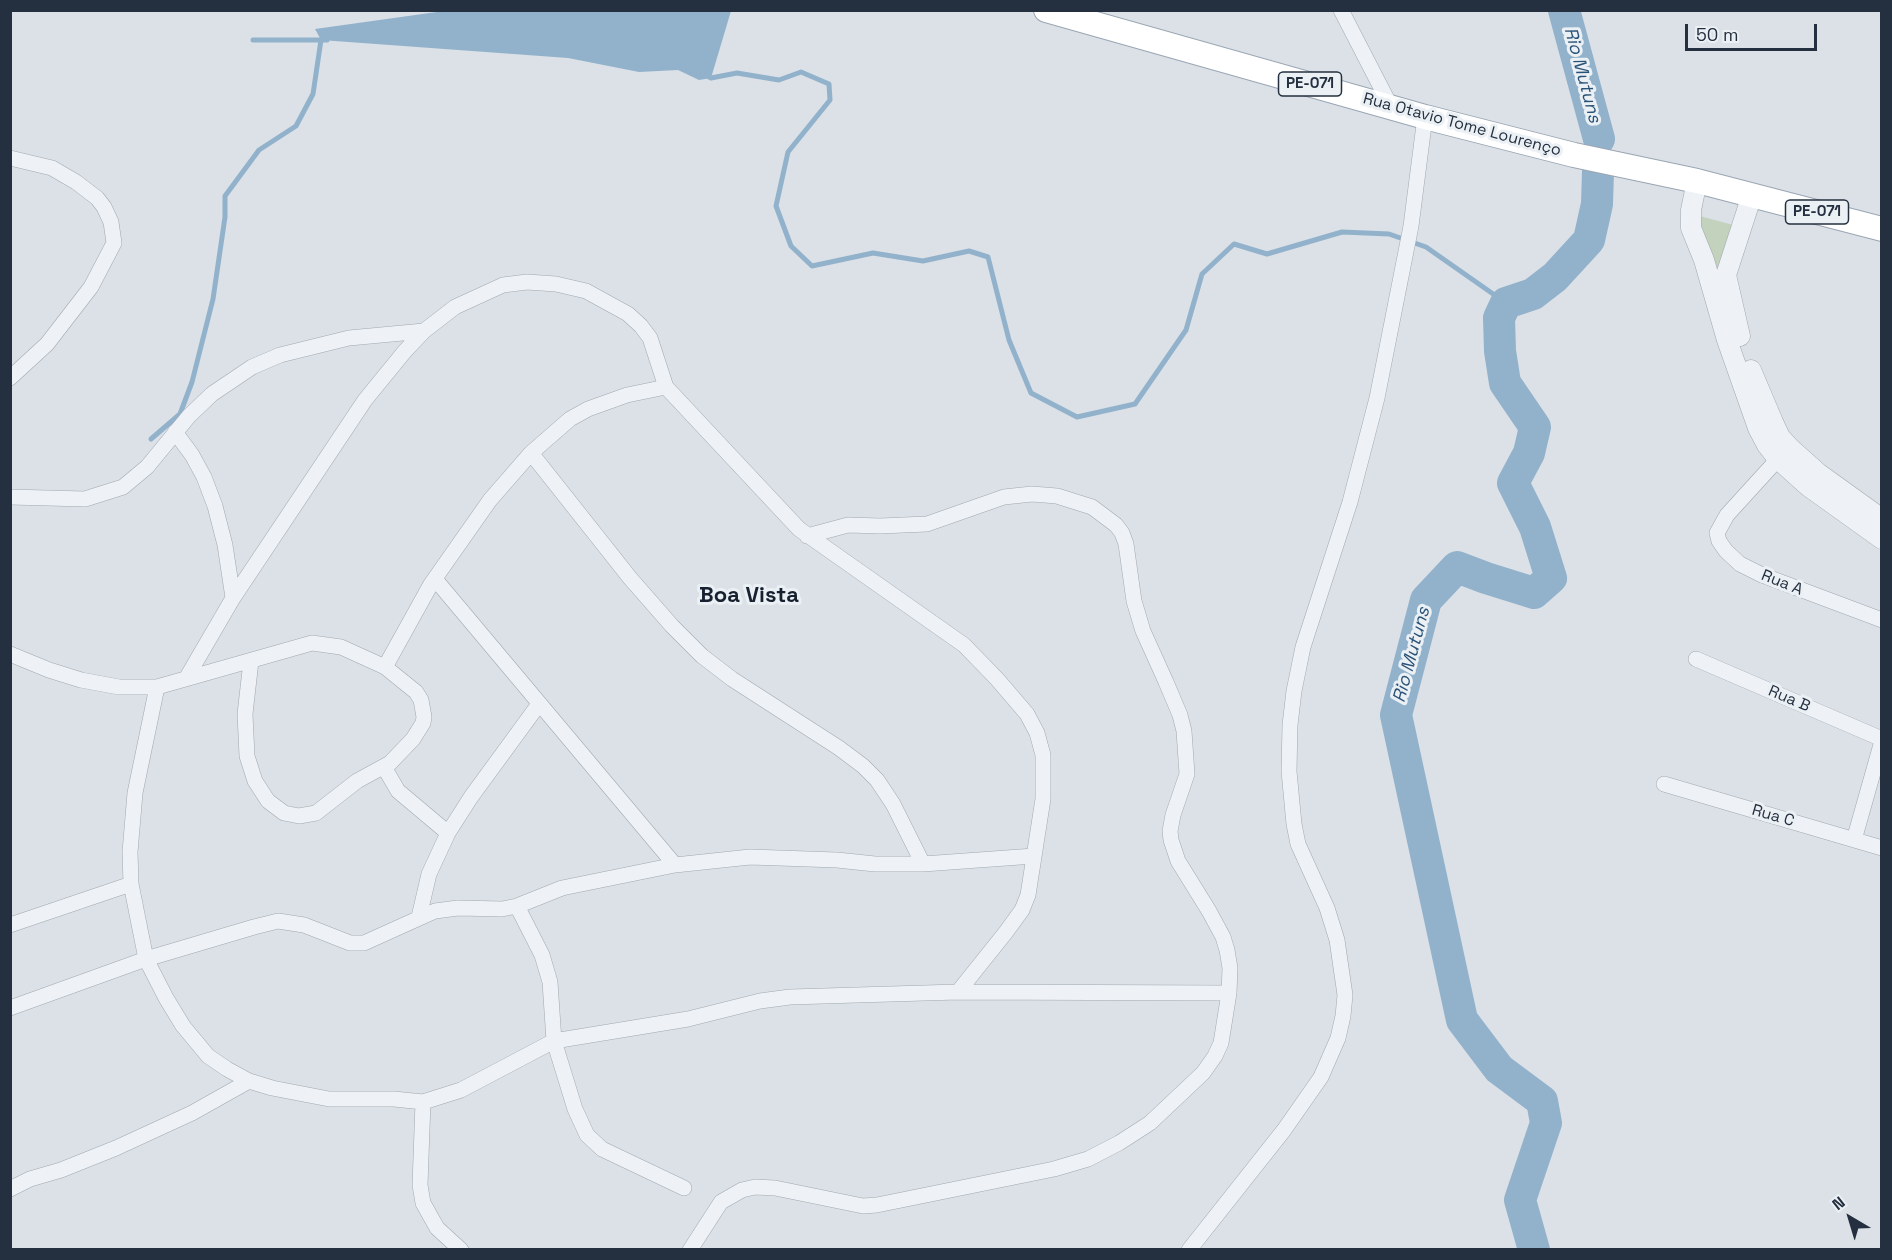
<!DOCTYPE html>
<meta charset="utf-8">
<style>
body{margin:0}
#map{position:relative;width:1892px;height:1260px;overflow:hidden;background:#dbe1e7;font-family:"Space Grotesk",sans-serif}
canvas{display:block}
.frame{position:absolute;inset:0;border:12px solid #24303f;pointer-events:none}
.north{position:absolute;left:1820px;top:1188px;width:60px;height:60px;-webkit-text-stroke:4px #ebf0f5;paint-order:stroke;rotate:322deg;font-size:16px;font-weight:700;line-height:24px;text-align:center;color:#24303f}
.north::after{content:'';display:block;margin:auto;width:21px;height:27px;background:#24303f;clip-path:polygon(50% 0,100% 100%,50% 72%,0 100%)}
.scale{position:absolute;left:1685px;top:24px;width:132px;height:27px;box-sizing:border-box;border:3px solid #24303f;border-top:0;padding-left:8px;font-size:18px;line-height:21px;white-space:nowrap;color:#24303f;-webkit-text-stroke:4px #ebf0f5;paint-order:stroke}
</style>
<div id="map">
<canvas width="1892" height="1260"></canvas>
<div class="frame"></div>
<div class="north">N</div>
<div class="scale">50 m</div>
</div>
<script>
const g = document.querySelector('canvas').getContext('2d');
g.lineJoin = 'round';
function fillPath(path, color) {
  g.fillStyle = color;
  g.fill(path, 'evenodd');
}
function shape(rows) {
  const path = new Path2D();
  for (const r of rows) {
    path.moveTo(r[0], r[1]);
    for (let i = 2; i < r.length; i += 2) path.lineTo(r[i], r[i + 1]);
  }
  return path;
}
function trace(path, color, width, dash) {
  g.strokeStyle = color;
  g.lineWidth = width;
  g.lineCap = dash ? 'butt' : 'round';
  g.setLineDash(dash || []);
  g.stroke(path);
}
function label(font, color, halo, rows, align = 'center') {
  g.font = font + ' "Space Grotesk",sans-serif';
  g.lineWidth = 6;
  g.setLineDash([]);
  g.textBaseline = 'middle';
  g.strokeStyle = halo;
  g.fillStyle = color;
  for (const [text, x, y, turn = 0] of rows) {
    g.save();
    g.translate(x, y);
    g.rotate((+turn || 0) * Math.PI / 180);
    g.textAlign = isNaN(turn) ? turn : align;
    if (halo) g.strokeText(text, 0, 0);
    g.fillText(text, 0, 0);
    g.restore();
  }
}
fillPath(shape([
 [1696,215,1737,226,1721,276,1698,222]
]), '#c3d2bc');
fillPath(shape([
 [451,10,731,10,731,11,711,78,699,80,678,70,639,72,568,58,321,40,315,29]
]), '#92b2cc');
trace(shape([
 [253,40,327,40],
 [707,76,711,78,737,73,779,80,801,72,829,84,830,100,788,152,776,206,791,246,812,266,873,253,923,261,969,251,988,257,1009,340,1031,393,1077,417,1135,404,1186,330,1202,274,1234,244,1267,254,1342,232,1389,234,1426,247,1506,303],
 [151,439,180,414,192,382,213,299,225,217,225,196,259,150,296,126,313,94,321,40]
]), '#92b2cc', 5);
trace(shape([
 [1564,10,1599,139],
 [1534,1250,1520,1200,1546,1123,1542,1101,1499,1069,1462,1020,1396,715,1426,600,1457,567,1486,578,1534,593,1551,578,1535,527,1513,483,1529,453,1535,427,1505,383,1500,351,1499,318,1506,303,1533,294,1555,277,1589,240,1597,204,1598,171]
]), '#92b2cc', 32);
const minor = shape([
 [1341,10,1391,107],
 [10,158,52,168,76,182,97,198,104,207,111,222,114,243,91,287,47,344,10,378],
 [175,432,192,455,204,477,215,506,225,545,233,598],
 [531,453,630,578,672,626,702,656,732,679,839,748,863,766,877,780,893,804,923,864],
 [1778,459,1727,515,1717,533,1719,541,1726,551,1740,564,1762,575,1882,620],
 [10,497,85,499,123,487,147,467,189,416,212,394,252,367,280,355,349,338,424,331],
 [435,579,675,865],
 [10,654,49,670,81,680,119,687,157,687,312,643,341,647,385,667,431,584,490,500,531,453,570,419,588,409,627,395,666,387],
 [1696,659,1882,739],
 [251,661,245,714,247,756,255,781,268,801,284,813,299,816,316,813,357,781,390,763,413,739,423,723,424,717,421,700,416,692,385,667],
 [187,677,233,598,365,400,405,351,424,331,455,307,503,285,527,282,556,284,586,291,628,314,641,326,650,338,666,387,799,529,964,645,997,679,1027,714,1037,733,1043,755,1043,799,1028,895,1022,910,1006,932,958,992],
 [157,687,135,793,130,852,131,884,146,959,166,998,183,1026,208,1056,227,1069,249,1081,272,1088,329,1099,394,1099,423,1102,461,1090,554,1041,688,1019,760,1001,790,997,958,992,1229,993],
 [384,767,398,791,448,833],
 [1664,784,1882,848],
 [1854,840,1882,741],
 [517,906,542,955,550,982,554,1041,575,1109,587,1135,602,1149,684,1188],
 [419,917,429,874,448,833,471,797,539,704],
 [10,925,131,884],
 [10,1008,146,959,254,927,278,921,304,925,350,943,364,943,435,911,458,908,502,909,517,906,562,888,675,865,750,857,837,860,875,864,923,864,1034,856],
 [423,1102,420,1185,423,1203,437,1228,461,1250],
 [10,1189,30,1179,61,1170,116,1148,192,1113,249,1081],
 [690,1250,721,1202,742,1190,755,1187,775,1188,863,1206,877,1205,1054,1169,1088,1159,1119,1143,1150,1123,1203,1073,1215,1056,1221,1043,1229,993,1230,968,1227,950,1223,937,1209,911,1178,861,1171,840,1170,831,1173,815,1187,774,1184,731,1180,715,1166,682,1143,631,1134,601,1126,544,1122,533,1116,525,1092,507,1057,496,1032,494,1004,497,927,524,880,526,848,525,807,536],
 [1189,1250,1284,1130,1321,1077,1338,1038,1343,1016,1345,995,1337,940,1327,908,1298,844,1294,824,1289,771,1290,725,1294,691,1303,647,1350,502,1377,398,1411,226,1425,117]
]);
const tertiary = shape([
 [1697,181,1691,210,1691,228,1704,260,1727,340,1758,428,1767,445,1778,459,1808,486,1882,539],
 [1740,336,1726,275,1752,195],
 [1751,370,1773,422,1780,437,1790,448,1818,473,1882,519]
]);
const primary = shape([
 [1046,10,1425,117,1574,155,1697,181,1882,229]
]);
trace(minor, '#a0a8b1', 16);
trace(tertiary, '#a0a8b1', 21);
trace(primary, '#9aa6b4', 26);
trace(minor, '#eef1f5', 15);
trace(tertiary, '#eef1f5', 20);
trace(primary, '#fff', 24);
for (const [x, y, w] of [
 [1310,84,63],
 [1817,212,63]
]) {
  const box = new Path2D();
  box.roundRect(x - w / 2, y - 12, w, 24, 4.5);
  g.fillStyle = '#ebf0f5';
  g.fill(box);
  trace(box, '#24303f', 1.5);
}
label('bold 15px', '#24303f', null, [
 ["PE-071",1310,84],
 ["PE-071",1817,212]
]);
label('16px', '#24303f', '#ebf0f5', [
 ["Rua Otavio Tome Lourenço",1462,125,15],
 ["Rua A",1782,583,22],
 ["Rua B",1789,699,23],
 ["Rua C",1773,816,16]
]);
label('italic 18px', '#2a5276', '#ebf0f5', [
 ["Rio Mutuns",1582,75,75],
 ["Rio Mutuns",1412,655,-75]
]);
label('bold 22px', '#17212f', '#ebf0f5', [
 ["Boa Vista",749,596]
]);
</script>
